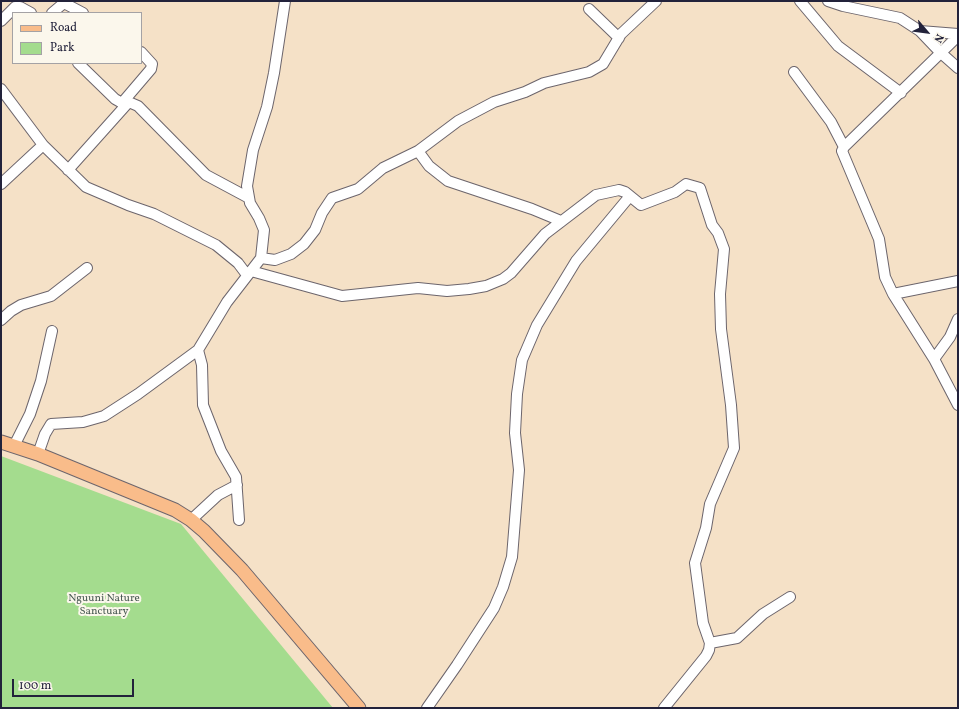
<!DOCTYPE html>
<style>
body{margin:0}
#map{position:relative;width:959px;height:709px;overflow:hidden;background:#f5e1c7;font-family:Vollkorn,serif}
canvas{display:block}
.frame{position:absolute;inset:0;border:2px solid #22223b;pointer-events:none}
.legend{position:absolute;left:12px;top:12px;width:130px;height:52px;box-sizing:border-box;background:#fbf7ec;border:1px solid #a4a2a5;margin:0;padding:5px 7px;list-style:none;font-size:12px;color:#22223b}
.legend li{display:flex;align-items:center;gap:8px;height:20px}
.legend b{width:20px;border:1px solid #a4a2a5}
.north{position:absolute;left:907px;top:12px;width:40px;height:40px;-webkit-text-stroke:3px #fbf7ec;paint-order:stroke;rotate:118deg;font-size:11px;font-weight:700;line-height:16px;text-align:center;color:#22223b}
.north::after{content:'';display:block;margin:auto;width:14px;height:18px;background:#22223b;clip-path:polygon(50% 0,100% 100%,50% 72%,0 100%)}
.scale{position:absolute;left:12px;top:679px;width:122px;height:18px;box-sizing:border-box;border:2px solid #22223b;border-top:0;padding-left:5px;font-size:12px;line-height:14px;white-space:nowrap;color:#22223b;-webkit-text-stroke:3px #fbf7ec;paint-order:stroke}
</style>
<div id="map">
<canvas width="959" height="709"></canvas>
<div class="frame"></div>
<ul class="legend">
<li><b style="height:5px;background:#f9bc8a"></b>Road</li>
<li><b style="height:11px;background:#a4dc8e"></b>Park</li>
</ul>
<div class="north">N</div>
<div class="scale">100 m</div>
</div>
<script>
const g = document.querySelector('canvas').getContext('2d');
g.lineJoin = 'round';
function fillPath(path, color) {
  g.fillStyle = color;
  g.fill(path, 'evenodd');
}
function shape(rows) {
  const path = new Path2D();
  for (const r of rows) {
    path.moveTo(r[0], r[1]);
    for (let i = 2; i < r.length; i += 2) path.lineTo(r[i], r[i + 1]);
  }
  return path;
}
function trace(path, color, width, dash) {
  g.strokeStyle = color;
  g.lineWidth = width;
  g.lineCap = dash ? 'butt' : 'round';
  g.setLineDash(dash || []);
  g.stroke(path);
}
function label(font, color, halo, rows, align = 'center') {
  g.font = font + ' Vollkorn,serif';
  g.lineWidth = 4;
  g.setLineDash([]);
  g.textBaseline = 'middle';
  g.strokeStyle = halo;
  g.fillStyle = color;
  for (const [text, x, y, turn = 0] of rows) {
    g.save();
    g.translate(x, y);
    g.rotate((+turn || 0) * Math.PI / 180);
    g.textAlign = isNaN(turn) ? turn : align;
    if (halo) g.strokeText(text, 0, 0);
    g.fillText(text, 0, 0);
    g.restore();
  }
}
fillPath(shape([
 [1,456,181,524,333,708,1,708]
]), '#a4dc8e');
const minor = shape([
 [800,1,838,46,901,93],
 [828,1,843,6,900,18,920,31,941,53,958,68],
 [589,9,619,38],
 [52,13,64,3,83,13],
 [1,21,15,7,20,7,31,13],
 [920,31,958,34],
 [958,36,844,147,842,151,879,239,885,277,893,294,934,359,958,405],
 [78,63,115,99,122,103,131,103,138,106,206,175,249,198],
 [794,72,831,122,844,147],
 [1,89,43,145,86,187,128,205,154,214,216,245,238,263,247,275],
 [122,103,151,69,152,64,141,52],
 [418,151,429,166,448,181,532,209,561,221],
 [68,170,127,104],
 [1,184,43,145],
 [261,258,275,260,291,254,304,244,315,230,322,213,332,198,358,189,383,168,418,151,458,121,494,102,525,92,544,83,589,72,603,64,621,34,656,1],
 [251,271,342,296,418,288,447,291,469,289,486,286,503,279,511,273,545,234,596,195,619,190,625,192,641,205,675,192,686,184,700,188,712,225,718,233,724,249,720,294,721,329,731,405,734,448,710,504,706,528,695,563,703,623,710,643,709,650,706,656,664,708],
 [893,294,958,281],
 [1,320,11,311,21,305,51,296,87,268],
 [198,350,202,365,203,405,221,451,236,477,239,520],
 [934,359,950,337,958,319],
 [14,446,30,414,41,381,52,331],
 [38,454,45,434,51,424,83,422,104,416,138,394,198,350,227,302,261,258,264,230,259,218,250,203,247,186,253,150,267,107,274,73,285,1],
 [191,520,218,495,237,485],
 [710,643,737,638,763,614,790,597],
 [427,708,457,665,494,608,503,587,512,557,519,470,515,433,517,394,522,360,537,325,576,261,630,196]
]);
const major = shape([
 [1,442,38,454,175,510,191,520,204,531,242,570,359,708]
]);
trace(minor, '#6c656c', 12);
trace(major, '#6c656c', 15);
trace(minor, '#fff', 10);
trace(major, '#f9bc8a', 13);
label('11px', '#495a54', '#fbf7ec', [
 ["Nguuni Nature",104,599],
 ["Sanctuary",104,612]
]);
</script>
